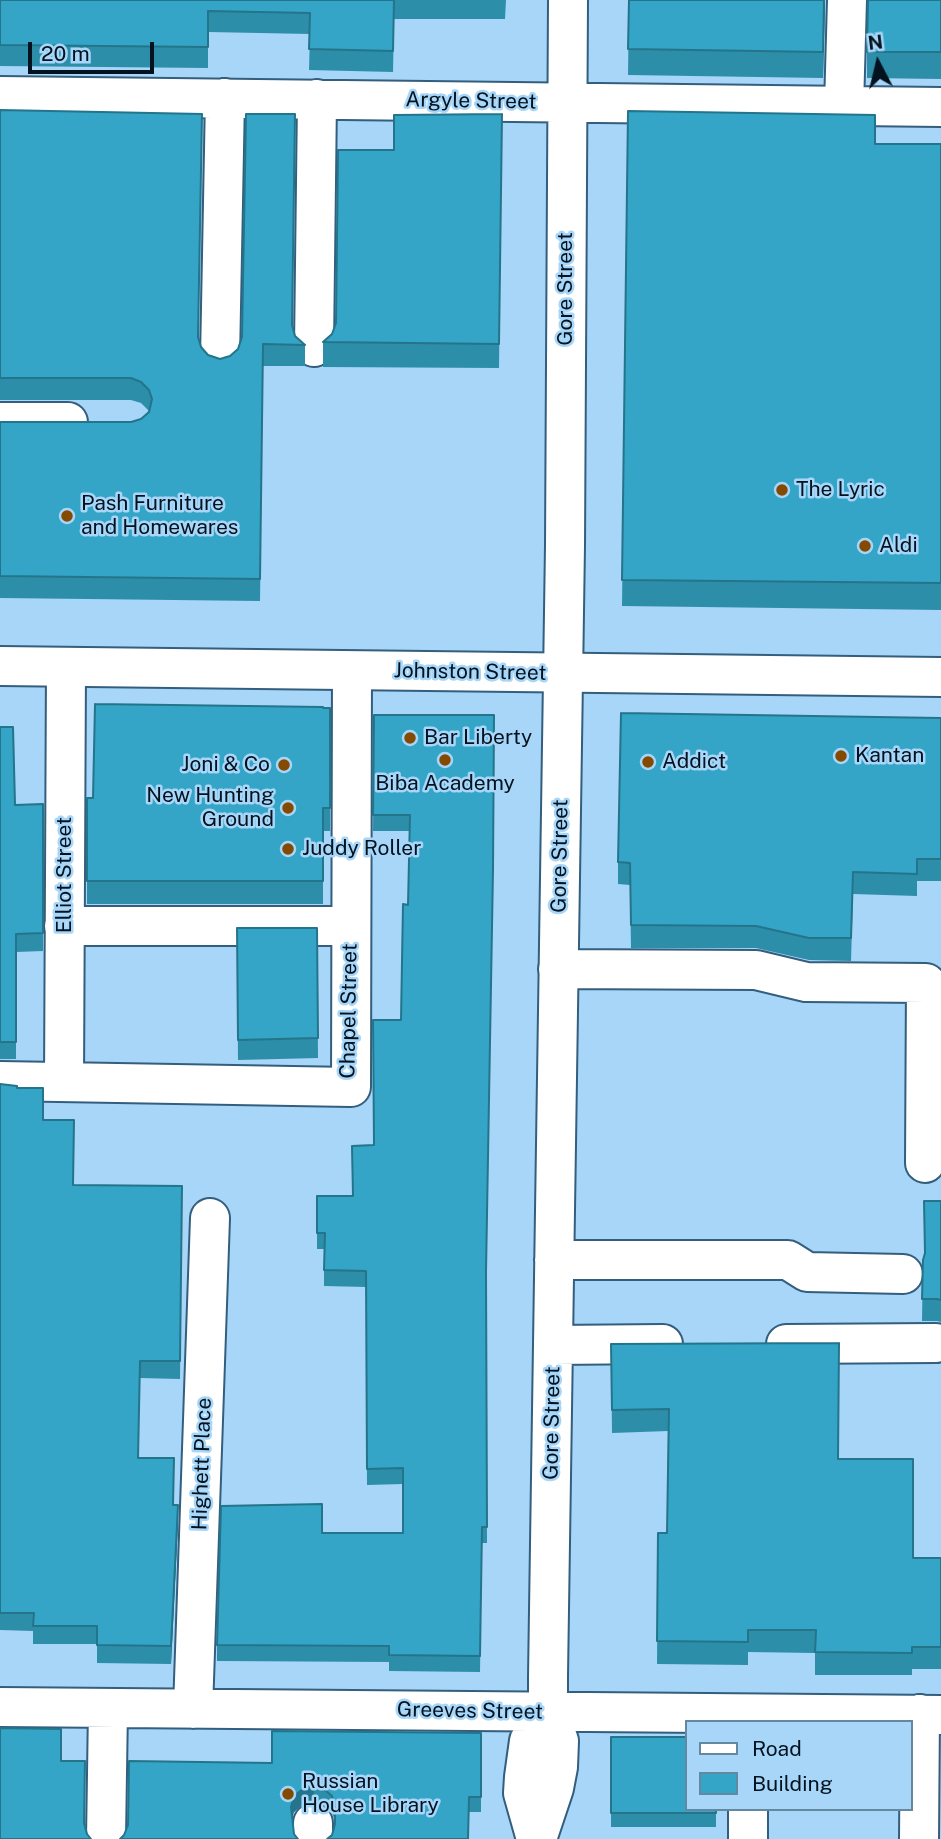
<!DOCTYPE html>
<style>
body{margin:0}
#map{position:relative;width:941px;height:1839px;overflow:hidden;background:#a7d6f9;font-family:"Public Sans",sans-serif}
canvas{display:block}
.legend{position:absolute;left:685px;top:1720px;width:228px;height:91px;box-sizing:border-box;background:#a7d6f9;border:2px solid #6588a1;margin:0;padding:9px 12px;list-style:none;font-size:21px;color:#02121e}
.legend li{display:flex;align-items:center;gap:14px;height:35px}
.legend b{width:35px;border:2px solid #6588a1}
.north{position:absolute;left:843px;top:28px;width:70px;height:70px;-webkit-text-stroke:5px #a7d6f9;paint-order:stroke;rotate:353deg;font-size:19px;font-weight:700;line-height:28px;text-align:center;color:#02121e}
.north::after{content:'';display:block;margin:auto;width:24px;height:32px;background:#02121e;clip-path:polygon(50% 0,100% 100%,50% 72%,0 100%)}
.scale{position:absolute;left:28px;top:42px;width:126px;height:32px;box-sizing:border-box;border:4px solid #02121e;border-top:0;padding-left:9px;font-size:21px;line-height:24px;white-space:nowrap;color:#02121e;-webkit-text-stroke:5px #a7d6f9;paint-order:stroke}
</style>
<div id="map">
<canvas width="941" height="1839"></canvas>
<ul class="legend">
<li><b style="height:9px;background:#fff"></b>Road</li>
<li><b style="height:19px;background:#34a5c6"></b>Building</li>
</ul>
<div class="north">N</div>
<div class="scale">20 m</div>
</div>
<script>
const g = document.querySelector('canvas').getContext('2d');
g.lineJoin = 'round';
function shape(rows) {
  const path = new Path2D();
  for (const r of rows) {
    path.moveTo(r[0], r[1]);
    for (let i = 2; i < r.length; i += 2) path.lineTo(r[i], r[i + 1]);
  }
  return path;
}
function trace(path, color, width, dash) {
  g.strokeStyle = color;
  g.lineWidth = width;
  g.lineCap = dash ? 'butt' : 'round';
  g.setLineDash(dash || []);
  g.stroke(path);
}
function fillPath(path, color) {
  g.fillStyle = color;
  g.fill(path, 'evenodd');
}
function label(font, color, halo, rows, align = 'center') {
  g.font = font + ' "Public Sans",sans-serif';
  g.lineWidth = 5;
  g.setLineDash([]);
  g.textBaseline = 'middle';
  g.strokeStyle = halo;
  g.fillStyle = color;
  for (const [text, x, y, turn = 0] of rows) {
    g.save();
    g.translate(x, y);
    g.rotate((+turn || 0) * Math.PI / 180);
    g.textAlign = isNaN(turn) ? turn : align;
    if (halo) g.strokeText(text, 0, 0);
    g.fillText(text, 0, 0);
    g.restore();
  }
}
const minor = shape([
 [0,96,941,107],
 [844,107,847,0],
 [314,347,317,99],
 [220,359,225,98],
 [0,422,68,422],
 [64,926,351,926],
 [558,969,756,970,806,982,926,983,925,1163],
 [0,1081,351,1087,352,671],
 [64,1082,66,667],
 [554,1260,788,1260,807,1272,903,1274],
 [786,1344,936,1343],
 [553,1345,663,1344],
 [0,1707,941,1715],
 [193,1709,210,1218],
 [106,1839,108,1708],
 [313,1839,313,1823],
 [536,1839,523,1793,524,1777,529,1741,548,1712],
 [537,1839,554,1788,558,1767,559,1741,548,1712,548,1676,565,545,568,0],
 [748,1839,748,1809],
 [919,1839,920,1714]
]);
const major = shape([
 [0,666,941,677]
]);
trace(minor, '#335e7d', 42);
trace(major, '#335e7d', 42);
trace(minor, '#fff', 38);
trace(major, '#fff', 38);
fillPath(shape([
 [0,0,506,0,505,19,394,19,393,72,309,70,310,34,208,32,208,68,0,66],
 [629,0,825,0,823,78,628,75],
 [941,0,941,79,867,78,867,52],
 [0,110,199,338,201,347,208,355,220,359,230,356,292,326,295,336,305,345,305,366,263,366,260,601,0,598,0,422,131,422,141,419,149,411,141,403,131,400,0,400],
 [628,111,875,144,941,144,941,610,622,606],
 [502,114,499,368,323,367,323,342,332,334],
 [323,708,330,708,330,831,323,831,323,904,87,904,87,798,93,798],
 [374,715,494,715,486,1287,487,1543,482,1543,480,1672,389,1671,389,1662,217,1661,217,1645,322,1533,403,1533,403,1484,367,1485,366,1287,324,1286,324,1249,317,1249,317,1196,352,1196,373,1145,401,1020,408,905,410,831,373,831],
 [941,718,941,881,917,881,917,896,853,894,851,961,809,960,756,948,631,948,630,885,618,884,618,862],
 [0,727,15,805,43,804,43,951,16,952,16,1059,0,1059],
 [237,928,317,928,318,1058,238,1060],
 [0,1084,17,1088,43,1120,73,1185,182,1186,180,1379,140,1378,138,1458,173,1505,178,1522,171,1664,97,1663,97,1644,33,1644,33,1631,0,1630],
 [941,1201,941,1322,937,1321,922,1321,923,1260],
 [611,1344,838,1459,913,1558,941,1558,941,1669,912,1669,912,1675,815,1675,815,1653,748,1652,748,1665,657,1664,658,1533,667,1533,668,1431,612,1433],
 [481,1733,481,1812,469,1812,332,1835,335,1822,332,1812,324,1804,314,1801,303,1804,294,1812,120,1839,272,1763],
 [611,1737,716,1809,716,1827,611,1827]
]), '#2d8eaa');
fillPath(shape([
 [824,0,825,0,823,78,823,52],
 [178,1505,178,1522,171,1664,171,1646],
 [314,1786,314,1801,303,1804,294,1812,291,1822,291,1807,294,1796,303,1789]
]), '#24748b');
const building = shape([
 [0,0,394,0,393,51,309,49,310,13,208,11,208,47,0,45,0,0],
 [629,0,824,0,823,52,628,49,629,0],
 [868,0,941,0,941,52,867,52,868,0],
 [0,110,202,114,198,337,201,347,208,355,220,359,230,356,238,349,242,337,246,114,295,114,292,325,295,336,305,345,263,344,260,579,0,576,0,422,131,422,141,419,149,412,152,399,149,390,141,382,131,378,0,378,0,110],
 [628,111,875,115,875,144,941,144,941,583,622,580,628,111],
 [502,114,499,344,323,342,332,334,336,323,338,150,394,150,394,115,502,114],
 [95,704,323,707,323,708,330,708,330,808,323,808,323,881,87,881,87,798,93,798,95,704],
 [621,713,941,718,941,859,917,859,917,874,853,872,851,938,809,938,756,926,631,925,630,863,618,862,621,713],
 [374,715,494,715,493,869,486,1272,487,1527,482,1527,480,1656,389,1655,389,1646,217,1645,221,1506,322,1504,322,1533,403,1533,403,1468,367,1469,366,1271,324,1270,325,1233,317,1233,317,1196,353,1196,352,1146,374,1145,373,1020,401,1020,403,904,408,905,410,815,373,815,374,715],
 [0,727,13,727,15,805,43,804,43,933,16,934,16,1042,0,1042,0,727],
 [237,928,317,928,318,1038,238,1040,237,928],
 [0,1084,17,1086,17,1088,43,1088,43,1120,74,1120,73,1185,182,1186,180,1361,140,1361,138,1458,174,1458,173,1505,178,1505,171,1646,97,1645,97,1626,33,1626,34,1613,0,1613,0,1084],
 [924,1201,941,1201,941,1300,937,1299,922,1299,923,1260,925,1253,924,1201],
 [839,1343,838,1459,913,1459,913,1558,941,1558,941,1647,912,1647,912,1653,815,1652,816,1630,748,1630,748,1642,657,1641,658,1533,667,1533,669,1409,612,1410,611,1344,839,1343],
 [0,1728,61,1729,61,1761,85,1761,84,1823,87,1834,91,1839,0,1839,0,1728],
 [272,1731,481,1733,481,1797,469,1797,468,1839,327,1839,332,1835,335,1824,335,1807,332,1796,324,1789,314,1786,303,1789,294,1796,291,1807,294,1834,298,1839,120,1839,124,1835,128,1825,129,1761,272,1763,272,1731],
 [611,1737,687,1737,687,1809,716,1809,716,1813,611,1813,611,1737]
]);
fillPath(building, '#34a5c6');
trace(building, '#24748b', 2);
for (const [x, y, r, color] of [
 [782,490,7,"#854a01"],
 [67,516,7,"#854a01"],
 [865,546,7,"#854a01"],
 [410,738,7,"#854a01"],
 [841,756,7,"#854a01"],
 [445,760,7,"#854a01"],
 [648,762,7,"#854a01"],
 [284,765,7,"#854a01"],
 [288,808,7,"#854a01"],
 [288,849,7,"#854a01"],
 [288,1794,7,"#854a01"]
]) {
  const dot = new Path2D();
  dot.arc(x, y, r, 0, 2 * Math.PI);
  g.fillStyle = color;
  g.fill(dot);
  trace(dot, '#a7d6f9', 2.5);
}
label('21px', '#02121e', '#a7d6f9', [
 ["Argyle Street",471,101,1],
 ["Gore Street",566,289,-90],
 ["Johnston Street",470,672,1],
 ["Gore Street",560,856,-89],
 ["Elliot Street",65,875,-90],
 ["Chapel Street",349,1011,-89],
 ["Gore Street",552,1423,-89],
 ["Highett Place",202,1464,-88],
 ["Greeves Street",470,1711,1]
]);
label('21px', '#02121e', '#a7d6f9', [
 ["The Lyric",796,490],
 ["Pash Furniture",81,504],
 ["and Homewares",81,528],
 ["Aldi",879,546],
 ["Bar Liberty",424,738],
 ["Kantan",855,756],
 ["Addict",662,762],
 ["Joni & Co",270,765,"right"],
 ["Biba Academy",445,784,"center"],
 ["New Hunting",274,796,"right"],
 ["Ground",274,820,"right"],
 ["Juddy Roller",302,849],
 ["Russian",302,1782],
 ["House Library",302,1806]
], 'left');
</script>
